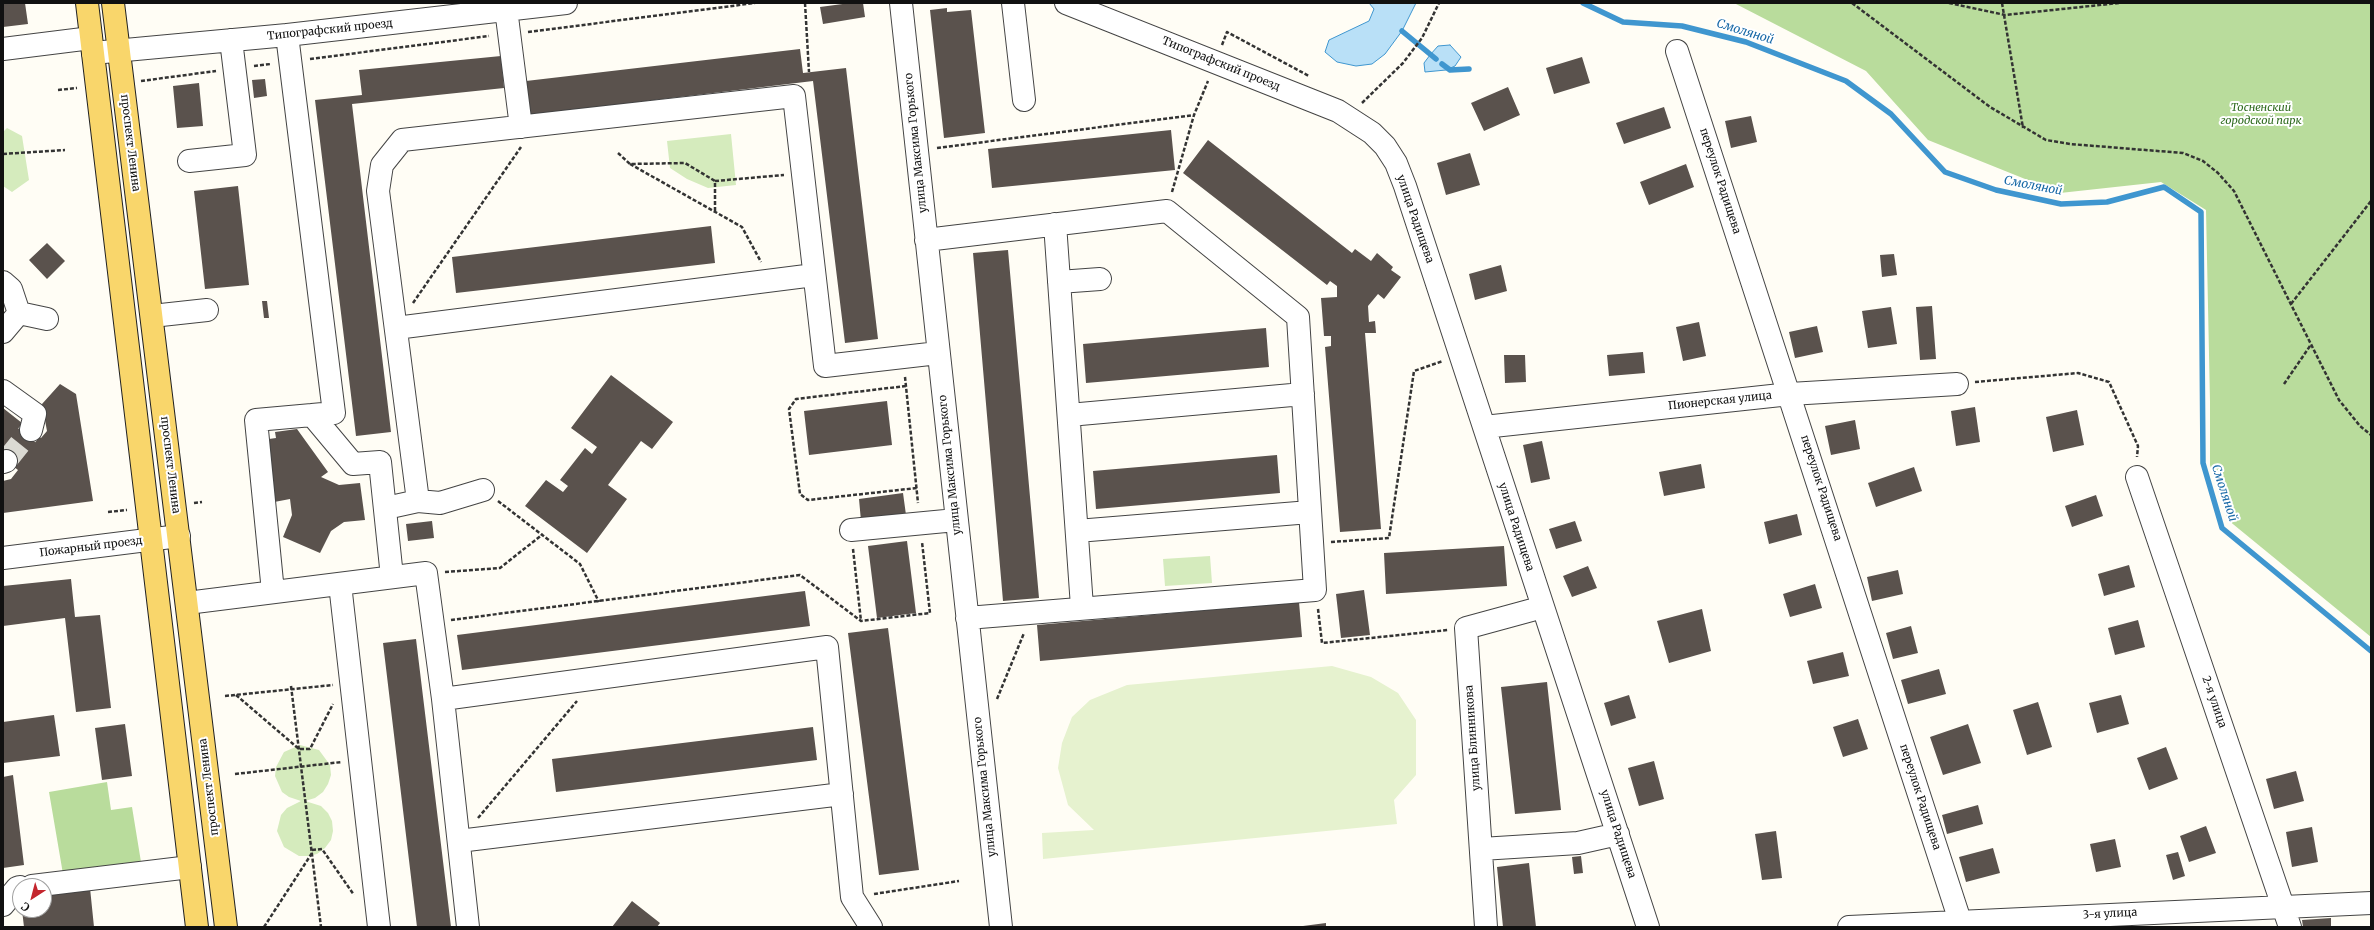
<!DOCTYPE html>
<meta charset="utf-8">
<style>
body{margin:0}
#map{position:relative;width:2374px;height:930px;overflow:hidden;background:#fffdf5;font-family:Merriweather,serif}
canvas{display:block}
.frame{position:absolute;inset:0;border:4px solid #111;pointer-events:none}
.north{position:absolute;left:12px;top:878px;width:40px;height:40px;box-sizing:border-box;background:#fff;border:1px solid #a0a0a0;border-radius:50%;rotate:216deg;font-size:11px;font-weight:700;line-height:16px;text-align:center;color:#111}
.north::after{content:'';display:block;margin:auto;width:14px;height:18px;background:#c4262e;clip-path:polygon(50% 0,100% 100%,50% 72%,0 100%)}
</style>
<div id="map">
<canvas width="2374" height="930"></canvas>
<div class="frame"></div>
<div class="north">С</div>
</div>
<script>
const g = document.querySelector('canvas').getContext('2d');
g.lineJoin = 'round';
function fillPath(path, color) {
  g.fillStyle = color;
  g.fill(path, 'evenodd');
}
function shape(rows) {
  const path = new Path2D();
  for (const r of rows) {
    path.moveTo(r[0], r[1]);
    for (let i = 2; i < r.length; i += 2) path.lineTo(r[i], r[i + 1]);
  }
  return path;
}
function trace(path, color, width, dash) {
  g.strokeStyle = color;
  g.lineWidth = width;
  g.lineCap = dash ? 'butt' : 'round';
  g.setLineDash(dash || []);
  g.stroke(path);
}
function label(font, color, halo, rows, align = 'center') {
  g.font = font + ' Merriweather,serif';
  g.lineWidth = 4;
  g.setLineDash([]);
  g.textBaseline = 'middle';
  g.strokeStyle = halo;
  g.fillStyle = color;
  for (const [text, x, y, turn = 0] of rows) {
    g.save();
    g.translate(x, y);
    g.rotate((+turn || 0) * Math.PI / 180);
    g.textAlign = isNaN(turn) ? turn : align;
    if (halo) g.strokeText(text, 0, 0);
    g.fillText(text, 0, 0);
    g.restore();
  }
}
fillPath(shape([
 [7,128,22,136,29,180,12,192,3,186,3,132],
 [731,134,736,185,708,188,687,179,670,168,667,141],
 [1210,556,1212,583,1165,586,1163,559],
 [300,745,319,750,330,765,331,775,328,784,323,792,315,798,305,801,321,806,328,813,332,821,333,831,331,840,325,848,317,854,308,856,299,856,284,847,277,831,281,815,287,808,301,801,289,797,282,792,275,776,276,767,284,752]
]), '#d5ebbd');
fillPath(shape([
 [1734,3,2371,3,2371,637,2228,520,2210,465,2210,402,2206,210,2161,182,2060,193,1928,140,1866,71],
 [107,782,111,810,132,807,141,862,63,874,49,792]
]), '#b9dc9c');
fillPath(shape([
 [1332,666,1371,677,1398,693,1416,720,1416,775,1394,800,1397,824,1043,859,1042,833,1094,830,1068,805,1058,768,1062,743,1072,717,1090,700,1127,685]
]), '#e6f2cf');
const water = shape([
 [1369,3,1416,3,1402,31,1385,54,1372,64,1356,66,1337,62,1325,52,1329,40,1369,21,1374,9,1369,3],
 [1450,45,1461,57,1455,66,1446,70,1425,72,1424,63,1430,55,1438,46,1450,45]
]);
fillPath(water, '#b9e0f7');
trace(water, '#3f96cf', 1);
trace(shape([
 [1583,3,1623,22,1682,26,1746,42,1846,81,1891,114,1945,172,1996,190,2061,204,2107,202,2164,187,2201,212,2203,463,2222,528,2371,651],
 [1402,31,1436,59],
 [1442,64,1450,70,1469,69]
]), '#3f96cf', 5.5);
fillPath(shape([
 [3,3,25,3,28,24,3,27],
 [850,3,863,3,865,17,823,24,820,7],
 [947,8,947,12,971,10,985,133,944,138,930,10],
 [800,49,803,73,846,68,878,339,845,343,813,81,530,115,526,81],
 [501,56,504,88,352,104,391,432,356,436,315,100,362,95,359,70],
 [1582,57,1590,83,1554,94,1546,68],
 [265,79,267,96,254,98,252,80],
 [199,83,203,126,177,128,173,86],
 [1508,87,1520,115,1484,131,1471,103],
 [1664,107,1671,128,1624,144,1616,123],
 [1751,116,1757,142,1731,148,1725,121],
 [1171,130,1175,170,992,188,988,149],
 [1208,140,1352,253,1355,249,1371,261,1377,253,1393,267,1391,270,1401,277,1384,299,1378,294,1368,306,1369,322,1375,321,1376,333,1365,333,1381,529,1340,532,1325,347,1331,346,1331,336,1324,336,1321,298,1337,297,1337,286,1330,281,1327,285,1183,173],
 [1470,153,1480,185,1446,195,1437,163],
 [1686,164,1694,187,1649,205,1640,182],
 [238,186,249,285,205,289,194,191],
 [711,226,715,263,456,293,452,257],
 [47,243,65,261,47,279,29,260],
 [1008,250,1039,598,1003,601,973,253],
 [1894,254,1897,275,1882,277,1880,255],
 [1501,265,1507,291,1475,300,1469,274],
 [262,301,267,301,269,318,264,318],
 [1932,306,1936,359,1920,360,1916,307],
 [1891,307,1897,344,1868,348,1862,311],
 [1699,322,1706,356,1683,361,1676,327],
 [1817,326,1823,352,1795,358,1789,332],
 [1266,328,1269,367,1086,383,1083,344],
 [1643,352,1645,373,1609,376,1607,355],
 [1504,355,1525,355,1526,382,1505,383],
 [611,375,673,422,652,449,641,441,608,485,627,499,587,553,525,506,546,480,563,492,568,486,560,480,585,448,592,454,597,447,571,428],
 [60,384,76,394,93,501,3,513,3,481,11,479,18,470,3,458,3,408,41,438,47,431,42,404],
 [887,401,892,445,809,455,804,411],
 [1975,407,1980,442,1956,446,1951,411],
 [2077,410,2084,445,2053,452,2046,417],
 [1855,420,1860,449,1831,455,1825,426],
 [297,429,328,472,321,477,339,485,360,483,365,520,344,522,331,531,320,553,283,537,292,515,290,499,269,503,263,450,270,450,269,439,276,438,275,432],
 [1542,441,1550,479,1531,483,1523,445],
 [1277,455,1280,493,1096,509,1093,471],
 [1701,464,1705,488,1664,496,1659,472],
 [1914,467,1922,491,1876,507,1868,483],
 [903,493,906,515,861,521,859,499],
 [2096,495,2103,516,2072,527,2065,506],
 [1797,514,1802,535,1769,544,1764,522],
 [432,521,434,538,408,541,406,524],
 [1575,521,1582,541,1556,549,1549,529],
 [907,541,916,613,877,618,868,546],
 [1504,546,1507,586,1386,594,1384,553],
 [2129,565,2135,587,2104,596,2098,574],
 [1588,566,1597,588,1572,597,1563,576],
 [1898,570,1903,594,1872,601,1867,577],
 [71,579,75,617,100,615,111,708,76,712,65,618,3,626,3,586],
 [1815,584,1822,608,1790,617,1783,594],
 [1364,590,1370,635,1341,638,1336,594],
 [805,591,810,626,462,670,457,635],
 [1299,602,1302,637,1040,661,1037,625],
 [1702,609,1711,651,1669,663,1657,621],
 [2138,620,2145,647,2115,655,2108,628],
 [1911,626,1918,653,1893,659,1886,633],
 [888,628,919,870,879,875,848,633],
 [416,639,451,927,417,927,383,643],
 [1843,652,1849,676,1813,684,1807,661],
 [1939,669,1946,694,1908,704,1901,680],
 [1547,682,1561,810,1515,814,1501,687],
 [1629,695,1636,718,1611,726,1604,703],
 [2121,695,2129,724,2097,733,2089,703],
 [2038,702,2052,747,2027,755,2013,710],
 [54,715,60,756,3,763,3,722],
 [1858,719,1868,749,1843,757,1833,727],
 [125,724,132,776,102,780,95,728],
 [1968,724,1981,763,1943,775,1930,737],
 [813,727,817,760,556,792,552,759],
 [2166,747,2178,779,2149,790,2137,758],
 [1654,761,1664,799,1639,806,1628,768],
 [2296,771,2304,801,2274,809,2266,779],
 [13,775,24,865,3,868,3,777],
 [1978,805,1983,824,1947,834,1942,815],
 [2206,826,2216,853,2189,862,2180,836],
 [2312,827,2318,862,2292,867,2286,832],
 [1776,831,1782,878,1762,880,1755,834],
 [2115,839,2121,867,2096,872,2090,844],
 [1993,848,2000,873,1966,882,1959,857],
 [2178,852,2185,876,2173,880,2166,855],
 [1581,856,1583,873,1574,874,1572,857],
 [1529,863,1536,927,1503,927,1497,867],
 [90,888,94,927,24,927,22,910,44,910,44,893],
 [632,901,660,923,657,927,612,927],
 [2331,918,2331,927,2303,927,2302,920],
 [1326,923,1326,927,1303,927,1303,926]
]), '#5a524d');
trace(shape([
 [6,461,31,430]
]), '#dbdad3', 22, [22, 11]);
const minor = shape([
 [901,3,1001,927],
 [1013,3,1024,100],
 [1066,3,1338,111,1372,133,1385,146,1396,163,1405,186,1648,927],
 [506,9,521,127],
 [287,35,334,413,312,415],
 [3,49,91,38],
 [1677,51,1962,927],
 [93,53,287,35,566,3],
 [189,161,245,155,231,40],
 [1055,224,1082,607],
 [926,240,1167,211,1298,317,1315,590,967,618],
 [3,282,11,289,19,313],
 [1059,282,1100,279],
 [152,316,207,310],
 [396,328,814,275],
 [3,332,19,313,47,319],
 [3,391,35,414,31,430],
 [1069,415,1303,394],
 [1484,427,1790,394,1957,384],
 [3,462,6,461],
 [2137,477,2290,927],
 [418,501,440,503,483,490],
 [386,508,418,501,378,191,382,165,402,140,794,96,825,366,938,353],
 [851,530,956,520],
 [1077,531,1310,512],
 [3,558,179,536],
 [340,584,379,927],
 [273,592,256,420,312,415,353,464,380,462,392,577],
 [187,603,426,573,443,699],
 [459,841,842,794],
 [1481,849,1578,843,1618,834],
 [32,886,190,867],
 [3,905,17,888,20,887],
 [468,927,443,699,827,647,852,897,871,927],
 [1486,927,1466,628,1543,607],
 [1849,927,2371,903]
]);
const major = shape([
 [87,3,197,927],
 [113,3,226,927]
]);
trace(minor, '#444', 24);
trace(major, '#222', 24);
trace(shape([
 [805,3,809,72],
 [1852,3,1990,107,2046,140,2070,144,2183,153,2203,161,2218,173,2234,191,2339,400,2360,426,2371,435],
 [1949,3,2005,15,2119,3],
 [2002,3,2023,128],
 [528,32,755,3],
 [1222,45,1227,32,1309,76],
 [310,59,489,36],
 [254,66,271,64],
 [141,81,216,71],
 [58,90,77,88],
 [1362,103,1403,63,1422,38,1439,3],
 [937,148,1194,115],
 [618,153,630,164,685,163,715,181],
 [3,154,65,150],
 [630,164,742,227,761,262],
 [1172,192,1194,115,1208,81],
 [715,211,715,181,784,175],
 [413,303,521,147],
 [2291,304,2371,201],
 [905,377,918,503],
 [1975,382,2078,373,2109,382,2138,446,2137,457],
 [2284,384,2310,346],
 [906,386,796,399,789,409,800,494,808,500,917,488],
 [498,501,580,564,599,602],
 [194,503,202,502],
 [108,512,127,510],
 [1331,542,1389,538,1414,371,1443,361],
 [853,549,861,621],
 [445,572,500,568,543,534],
 [1318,609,1322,643,1448,630],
 [451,620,800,575,861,621,930,613,922,542],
 [291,686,321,927],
 [236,695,299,749,310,749,333,704],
 [225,696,333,685],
 [997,699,1024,633],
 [235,774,342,762],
 [478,818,577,701],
 [312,850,322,849,354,895],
 [874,894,959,881],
 [264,927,312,853]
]), '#333', 2.5, [4, 2]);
trace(minor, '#fff', 22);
trace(major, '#f9d66b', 22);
label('11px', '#111', '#fff', [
 ["Типографский проезд",330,30,-6],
 ["Типографский проезд",1221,64,22],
 ["проспект Ленина",130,143,83],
 ["улица Максима Горького",916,143,-96],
 ["переулок Радищева",1720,181,72],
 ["улица Радищева",1415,219,71],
 ["Пионерская улица",1720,401,-6],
 ["проспект Ленина",170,465,83],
 ["улица Максима Горького",950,465,-96],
 ["переулок Радищева",1821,488,72],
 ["улица Радищева",1516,527,72],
 ["Пожарный проезд",91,547,-7],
 ["2-я улица",2214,702,71],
 ["улица Блинникова",1473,738,-94],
 ["проспект Ленина",209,787,-97],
 ["улица Максима Горького",985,787,-96],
 ["переулок Радищева",1920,797,72],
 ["улица Радищева",1618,834,72],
 ["3-я улица",2110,914,-3]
]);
label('italic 11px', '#2f6b1f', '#fff', [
 ["Тосненский",2261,108],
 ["городской парк",2261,121]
]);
label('italic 12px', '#1768a6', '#fff', [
 ["Смоляной",1745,32,17],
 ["Смоляной",2033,186,11],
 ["Смоляной",2224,493,72]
]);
</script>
